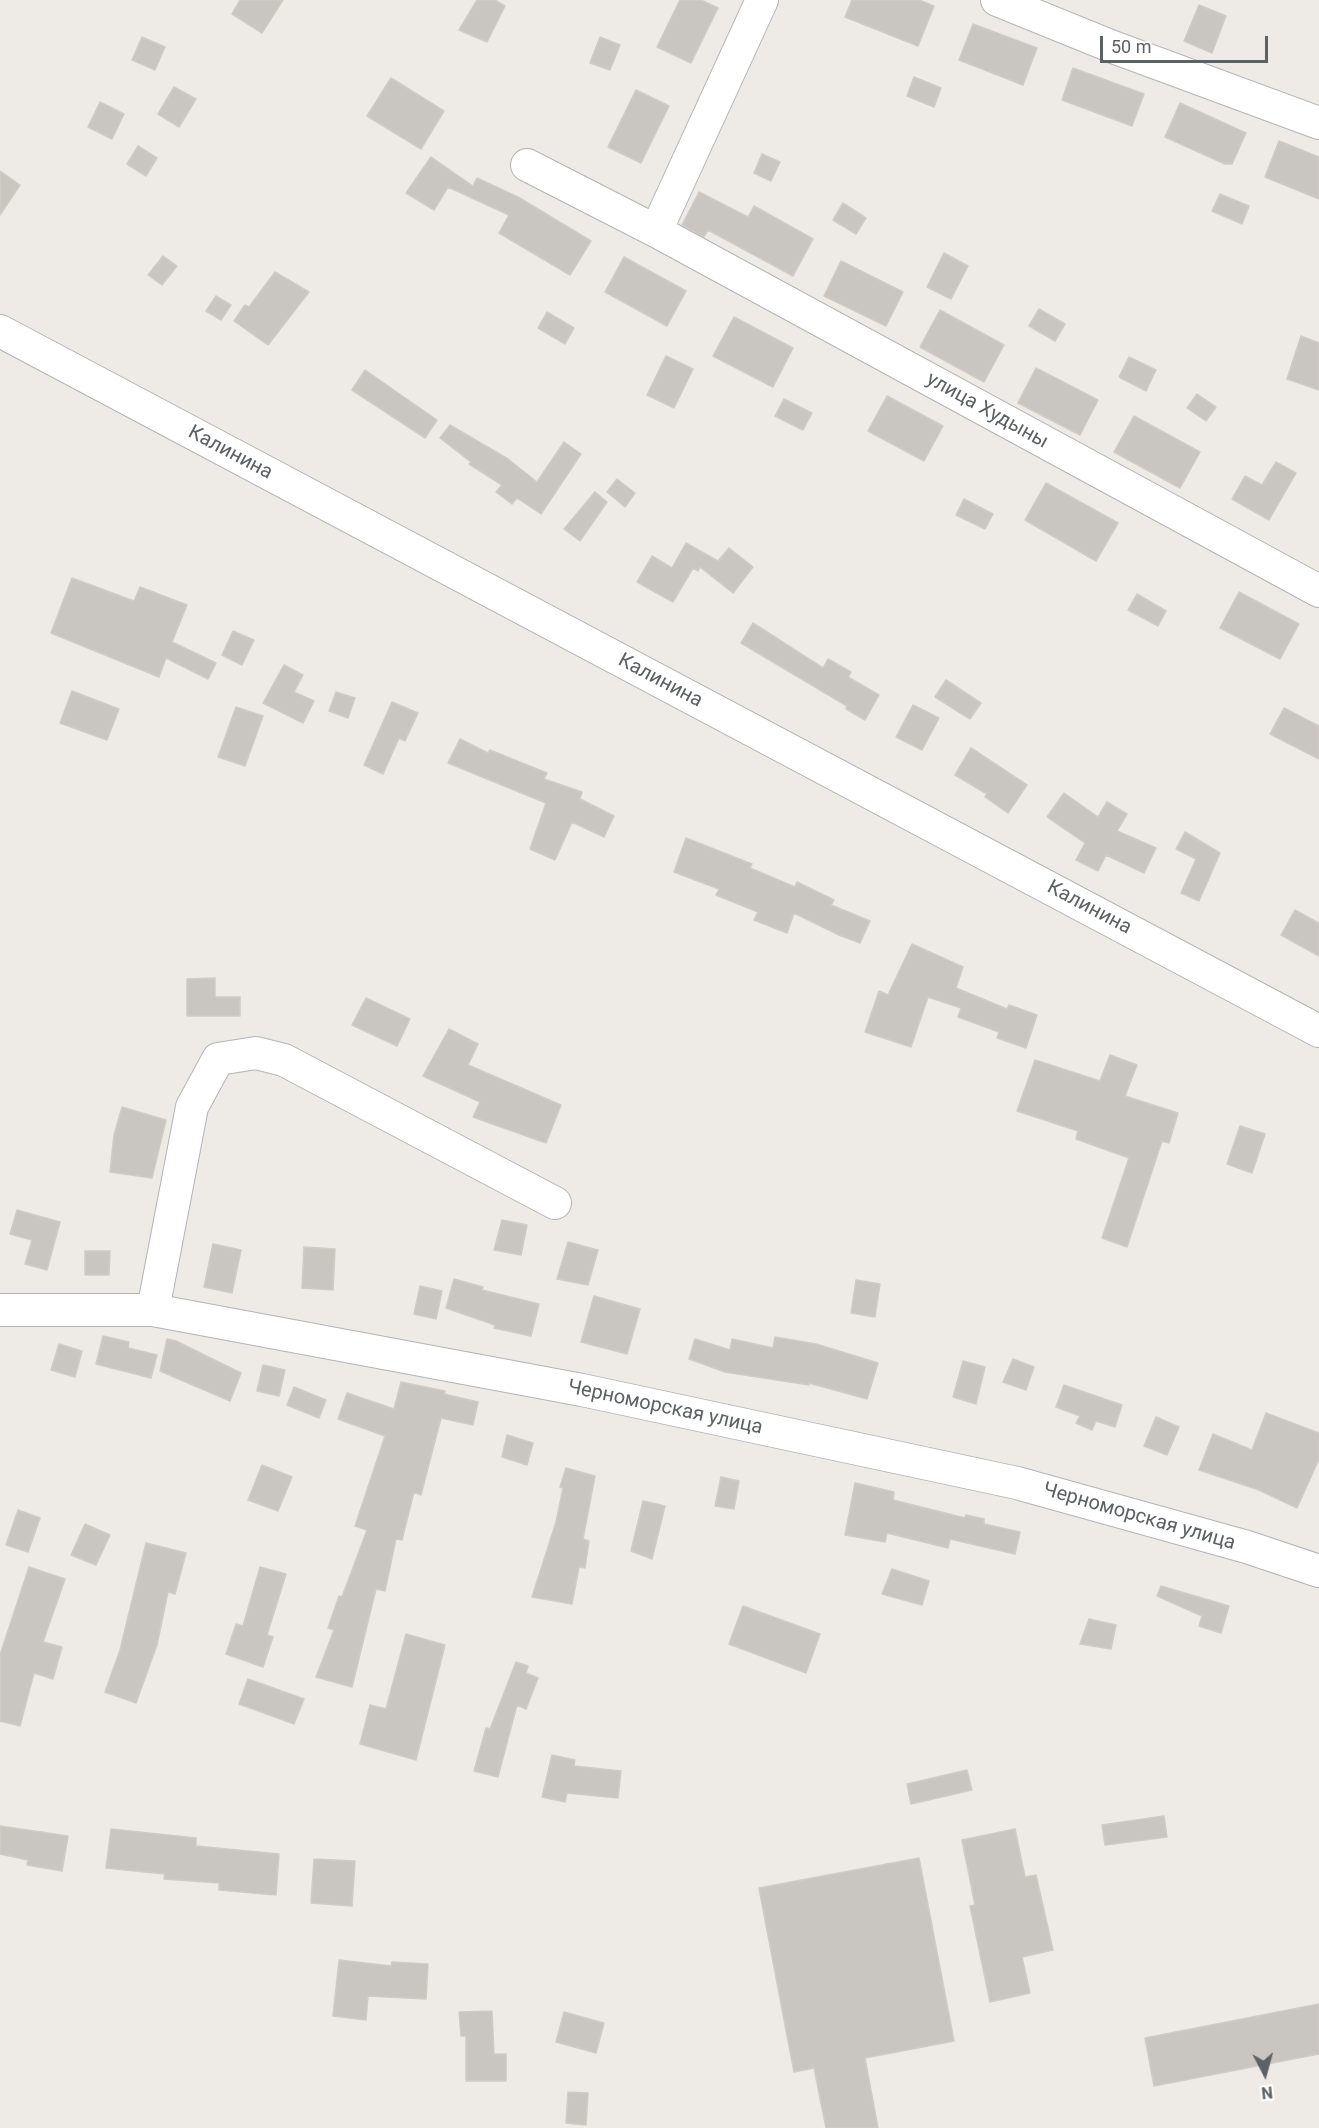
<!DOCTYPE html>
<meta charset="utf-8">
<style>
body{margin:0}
#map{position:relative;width:1319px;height:2128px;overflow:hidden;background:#eeeae5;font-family:Roboto,sans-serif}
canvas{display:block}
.north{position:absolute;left:1235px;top:2044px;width:60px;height:60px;-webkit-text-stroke:4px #fff;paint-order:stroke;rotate:174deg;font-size:16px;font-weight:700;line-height:24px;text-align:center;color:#5c6164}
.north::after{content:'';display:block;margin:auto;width:21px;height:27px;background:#5c6164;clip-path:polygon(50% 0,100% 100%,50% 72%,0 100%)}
.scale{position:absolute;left:1100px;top:36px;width:168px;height:27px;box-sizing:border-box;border:3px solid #5c6164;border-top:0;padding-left:8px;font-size:18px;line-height:21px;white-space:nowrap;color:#5c6164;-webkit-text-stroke:4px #fff;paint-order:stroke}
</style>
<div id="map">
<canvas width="1319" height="2128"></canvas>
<div class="north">N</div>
<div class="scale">50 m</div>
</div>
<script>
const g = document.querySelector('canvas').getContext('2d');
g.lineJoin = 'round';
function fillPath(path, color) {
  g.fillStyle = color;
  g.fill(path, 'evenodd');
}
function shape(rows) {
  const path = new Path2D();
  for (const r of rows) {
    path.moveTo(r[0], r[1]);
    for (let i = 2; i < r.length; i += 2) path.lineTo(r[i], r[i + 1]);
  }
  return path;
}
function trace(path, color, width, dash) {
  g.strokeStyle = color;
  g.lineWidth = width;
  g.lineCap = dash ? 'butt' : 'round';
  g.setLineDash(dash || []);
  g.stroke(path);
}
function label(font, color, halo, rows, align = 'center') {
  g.font = font + ' Roboto,sans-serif';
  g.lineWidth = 4.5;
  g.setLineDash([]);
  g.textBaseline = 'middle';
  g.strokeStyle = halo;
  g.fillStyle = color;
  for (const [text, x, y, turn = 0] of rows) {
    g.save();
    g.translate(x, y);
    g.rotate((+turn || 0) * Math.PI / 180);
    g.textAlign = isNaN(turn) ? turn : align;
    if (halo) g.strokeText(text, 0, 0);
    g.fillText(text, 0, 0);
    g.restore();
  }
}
const building = shape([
 [240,0,283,0,262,33,232,14,240,0],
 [477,0,495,0,505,6,487,42,459,30,477,0],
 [680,0,701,0,718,8,691,63,657,47,680,0],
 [852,0,919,0,934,6,918,46,845,17,852,0],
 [1199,5,1226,16,1212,53,1184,41,1199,5],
 [973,24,1037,48,1023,85,959,60,973,24],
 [142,37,165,47,155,70,132,60,142,37],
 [600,37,620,45,610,70,590,63,600,37],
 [1073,68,1144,94,1132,126,1062,100,1073,68],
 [914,77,941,88,934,107,907,96,914,77],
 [391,78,444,111,421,149,367,116,391,78],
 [174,87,196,99,179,127,158,114,174,87],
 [636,90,669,106,641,163,608,147,636,90],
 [100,102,124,114,112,139,88,127,100,102],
 [1180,103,1246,133,1232,164,1225,164,1165,137,1180,103],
 [1279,141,1319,157,1319,199,1265,177,1279,141],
 [138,146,157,158,146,176,127,164,138,146],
 [762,154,780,162,771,181,754,173,762,154],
 [431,157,473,186,477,178,518,197,591,241,570,275,499,233,509,215,448,187,434,210,406,193,431,157],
 [0,171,20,185,0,215,0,171],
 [699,192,748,217,754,206,813,239,793,276,708,230,704,237,682,225,699,192],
 [1220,194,1249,206,1242,224,1212,211,1220,194],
 [843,203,866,218,856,234,833,220,843,203],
 [944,253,968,266,951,299,927,287,944,253],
 [163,256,177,266,162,285,148,275,163,256],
 [624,257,686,291,667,326,605,292,624,257],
 [841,261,903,292,886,326,824,296,841,261],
 [275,272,309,292,268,345,234,321,245,305,249,307,275,272],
 [216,296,231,305,221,320,206,311,216,296],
 [1039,309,1065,324,1055,341,1029,326,1039,309],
 [940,310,1004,345,984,382,920,347,940,310],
 [547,312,574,328,565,344,538,328,547,312],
 [734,317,793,348,773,387,713,356,734,317],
 [1301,336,1319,343,1319,390,1287,379,1301,336],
 [666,356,693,369,674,408,647,395,666,356],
 [1129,357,1156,370,1146,391,1119,377,1129,357],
 [1036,368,1098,400,1080,435,1018,403,1036,368],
 [365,370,437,420,425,438,352,390,365,370],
 [1197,394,1216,407,1206,421,1187,408,1197,394],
 [887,396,943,426,924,461,868,431,887,396],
 [784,399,812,413,803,430,775,416,784,399],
 [1134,416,1200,452,1180,488,1114,452,1134,416],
 [450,425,508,459,537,482,564,442,581,454,541,514,517,498,512,504,496,492,502,485,469,464,471,462,440,438,450,425],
 [1276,462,1296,473,1269,520,1232,499,1245,476,1262,485,1276,462],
 [617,479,635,493,625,507,607,492,617,479],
 [1046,483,1118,523,1096,561,1025,520,1046,483],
 [595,492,607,502,580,541,564,529,595,492],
 [964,499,993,514,985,529,956,515,964,499],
 [686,543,718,561,729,548,753,567,733,593,700,567,698,571,693,568,673,602,637,582,652,556,672,568,686,543],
 [72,578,134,601,140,587,187,605,172,642,216,663,208,679,166,658,159,677,51,633,72,578],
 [1239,592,1299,624,1280,659,1220,628,1239,592],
 [1137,594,1166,611,1158,626,1128,610,1137,594],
 [753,623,823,668,828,659,851,672,848,677,879,695,865,720,846,709,847,706,741,643,753,623],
 [233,631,254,640,242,665,222,655,233,631],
 [284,665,303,675,294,692,314,701,303,723,263,703,284,665],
 [946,680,981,703,970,719,935,697,946,680],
 [72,691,119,709,107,740,60,723,72,691],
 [336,692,355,698,348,718,329,711,336,692],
 [392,702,418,713,405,741,399,738,383,774,364,765,392,702],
 [913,705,939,718,922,750,896,737,913,705],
 [236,707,263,716,245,766,218,757,236,707],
 [1284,708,1319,726,1319,759,1270,734,1284,708],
 [460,739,488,753,490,750,547,773,544,779,582,792,580,799,614,816,604,837,572,822,555,860,530,849,546,803,448,763,460,739],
 [971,748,1027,785,1008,813,985,797,987,794,955,775,971,748],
 [1064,793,1098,817,1107,802,1127,814,1117,831,1156,848,1144,873,1106,855,1098,871,1076,860,1085,843,1047,817,1064,793],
 [1185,832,1220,853,1199,901,1181,893,1196,859,1176,849,1185,832],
 [686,838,752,864,750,868,795,887,797,882,834,900,831,905,870,921,860,943,839,935,794,913,787,933,754,920,758,912,716,895,719,889,674,872,686,838],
 [1295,910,1319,923,1319,956,1281,935,1295,910],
 [912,944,963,967,956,988,1007,1009,1009,1005,1037,1015,1026,1048,997,1038,999,1032,958,1017,961,1008,928,997,911,1047,865,1032,879,991,888,995,912,944],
 [215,978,215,997,240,997,240,1016,187,1016,187,979,215,978],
 [366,998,410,1019,397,1046,352,1025,366,998],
 [449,1029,478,1044,468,1065,561,1105,546,1143,473,1117,480,1102,423,1076,449,1029],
 [1110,1055,1137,1065,1125,1096,1178,1113,1169,1143,1162,1141,1127,1247,1102,1238,1129,1158,1076,1139,1078,1131,1017,1111,1035,1060,1100,1081,1110,1055],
 [122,1107,166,1120,152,1178,110,1172,114,1135,122,1107],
 [1240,1126,1265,1134,1252,1173,1227,1164,1240,1126],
 [17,1210,60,1222,47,1270,25,1264,32,1240,10,1234,17,1210],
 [502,1220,527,1225,521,1255,494,1250,502,1220],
 [568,1242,598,1250,588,1285,557,1279,568,1242],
 [213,1244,241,1250,232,1293,204,1287,213,1244],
 [304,1247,335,1249,333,1290,302,1288,304,1247],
 [85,1251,110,1251,109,1275,85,1275,85,1251],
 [454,1279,483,1287,482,1290,539,1304,531,1336,494,1328,495,1325,446,1308,454,1279],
 [856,1280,880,1284,875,1317,851,1313,856,1280],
 [420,1286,442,1291,436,1319,414,1314,420,1286],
 [594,1296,640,1309,627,1354,581,1342,594,1296],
 [103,1336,129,1342,128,1348,157,1355,151,1378,96,1364,103,1336],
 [775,1337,816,1344,878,1363,867,1399,809,1383,809,1385,725,1372,689,1359,695,1339,730,1350,732,1339,773,1348,775,1337],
 [167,1339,176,1341,241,1373,230,1401,160,1371,167,1339],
 [59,1344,82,1351,75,1377,51,1370,59,1344],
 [1013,1359,1034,1367,1026,1390,1003,1382,1013,1359],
 [963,1361,985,1367,976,1404,953,1397,963,1361],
 [263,1365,285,1370,279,1396,257,1391,263,1365],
 [401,1382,445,1391,444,1394,478,1402,473,1425,441,1418,421,1495,414,1492,402,1540,396,1539,385,1591,376,1589,352,1687,316,1677,334,1630,328,1628,339,1596,342,1597,367,1530,355,1526,385,1436,338,1419,347,1393,394,1409,401,1382],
 [1064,1385,1122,1405,1115,1427,1096,1421,1092,1430,1076,1423,1080,1416,1056,1407,1064,1385],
 [294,1387,326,1400,319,1418,287,1405,294,1387],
 [1266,1413,1319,1433,1319,1459,1297,1508,1259,1490,1199,1470,1213,1434,1252,1450,1266,1413],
 [1156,1417,1179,1427,1167,1455,1144,1446,1156,1417],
 [507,1435,533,1443,527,1465,502,1457,507,1435],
 [262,1465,292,1477,278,1511,248,1500,262,1465],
 [566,1468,595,1476,583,1539,589,1541,585,1568,579,1567,572,1604,532,1597,556,1522,563,1488,560,1487,566,1468],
 [721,1477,739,1481,734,1509,715,1506,721,1477],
 [855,1483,894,1492,893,1500,965,1518,966,1515,984,1519,984,1524,1020,1532,1015,1554,950,1539,948,1548,887,1533,885,1542,845,1535,855,1483],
 [643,1501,665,1506,652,1559,631,1551,643,1501],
 [18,1510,40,1518,28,1552,6,1545,18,1510],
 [85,1524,110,1535,96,1565,71,1555,85,1524],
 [146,1543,186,1553,175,1594,168,1592,157,1645,136,1703,105,1692,120,1650,146,1543],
 [29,1567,65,1579,43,1642,62,1647,53,1679,34,1673,20,1726,0,1721,0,1655,29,1567],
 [260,1567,286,1574,267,1635,273,1637,263,1667,226,1654,236,1624,243,1626,260,1567],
 [892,1569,929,1581,922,1605,882,1594,892,1569],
 [1161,1586,1229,1606,1221,1633,1199,1626,1202,1616,1157,1596,1161,1586],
 [743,1606,820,1634,806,1673,729,1644,743,1606],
 [1089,1619,1116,1625,1111,1649,1080,1644,1089,1619],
 [406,1634,445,1645,416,1760,360,1744,370,1705,386,1709,406,1634],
 [516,1662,528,1666,526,1673,538,1678,526,1709,517,1705,498,1777,474,1771,486,1728,490,1729,516,1662],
 [248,1679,304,1699,294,1724,239,1704,248,1679],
 [552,1755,575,1760,574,1766,621,1771,618,1798,567,1793,565,1802,542,1797,552,1755],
 [967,1770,972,1790,911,1804,907,1784,967,1770],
 [1164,1816,1167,1837,1105,1845,1102,1825,1164,1816],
 [0,1826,68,1836,62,1871,27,1865,28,1860,0,1854,0,1826],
 [111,1829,196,1838,196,1846,279,1854,276,1895,219,1890,219,1883,164,1879,165,1874,106,1868,111,1829],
 [1015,1829,1025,1877,1036,1875,1053,1950,1022,1957,1030,1993,990,2002,970,1906,975,1905,962,1840,1015,1829],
 [919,1858,954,2041,865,2058,878,2128,826,2128,814,2068,794,2072,759,1888,919,1858],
 [314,1859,355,1861,352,1906,311,1903,314,1859],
 [339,1960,391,1966,392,1962,428,1964,426,1999,368,1996,366,2020,333,2016,339,1960],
 [1319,2004,1319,2054,1154,2086,1145,2038,1319,2004],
 [492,2011,494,2054,506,2054,506,2081,466,2081,466,2036,461,2036,459,2012,492,2011],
 [564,2012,604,2023,596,2053,556,2042,564,2012],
 [568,2092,588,2093,586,2125,566,2123,568,2092]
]);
fillPath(building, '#c9c5c1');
trace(building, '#d2cbc3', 1.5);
const minor = shape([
 [997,0,1113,47,1319,123],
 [527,165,656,231,1319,591],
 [656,231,762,0],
 [0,331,1319,1031],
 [0,1310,153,1310,582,1390,1017,1483,1247,1547,1319,1571],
 [153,1310,192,1107,218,1059,256,1053,284,1060,555,1203]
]);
trace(minor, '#b2b5b8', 34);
trace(minor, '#fff', 32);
label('20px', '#5c6164', '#fff', [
 ["улица Худыны",987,411,29],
 ["Калинина",230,453,28],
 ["Калинина",660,681,28],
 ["Калинина",1089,908,28],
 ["Черноморская улица",665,1408,12],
 ["Черноморская улица",1139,1517,16]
]);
</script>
